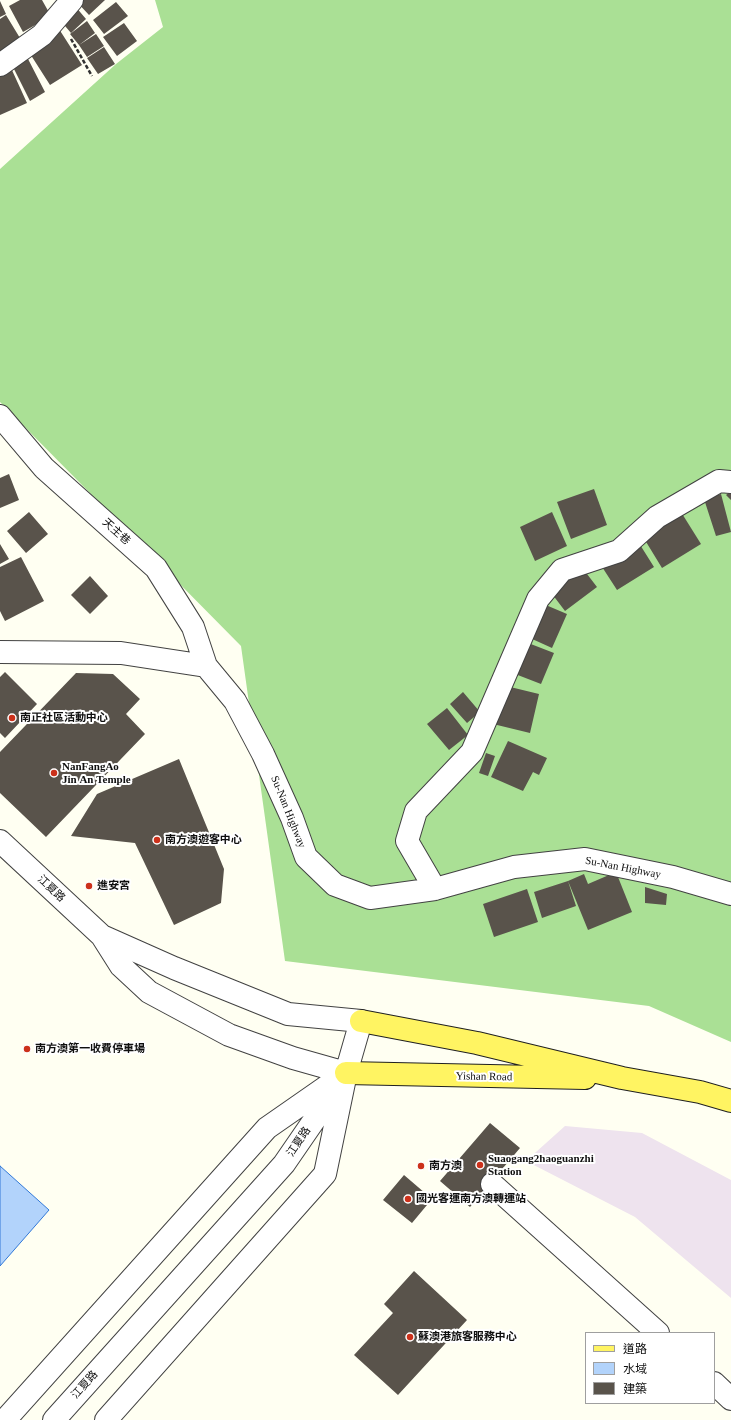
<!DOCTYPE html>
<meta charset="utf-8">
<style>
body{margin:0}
#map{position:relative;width:731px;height:1420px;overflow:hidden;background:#fffff2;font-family:"Times New Roman","Noto Sans TC",serif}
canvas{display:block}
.legend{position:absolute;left:585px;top:1332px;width:130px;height:72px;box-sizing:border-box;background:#fff;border:1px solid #9f9f9f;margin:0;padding:5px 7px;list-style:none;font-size:12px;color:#0f0f0f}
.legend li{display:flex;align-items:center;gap:8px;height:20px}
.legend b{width:20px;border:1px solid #9f9f9f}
</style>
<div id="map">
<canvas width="731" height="1420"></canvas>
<ul class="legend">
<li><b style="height:5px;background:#fff462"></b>道路</li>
<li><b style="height:11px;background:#b2d3fb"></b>水域</li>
<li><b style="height:11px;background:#59534b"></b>建築</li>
</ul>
</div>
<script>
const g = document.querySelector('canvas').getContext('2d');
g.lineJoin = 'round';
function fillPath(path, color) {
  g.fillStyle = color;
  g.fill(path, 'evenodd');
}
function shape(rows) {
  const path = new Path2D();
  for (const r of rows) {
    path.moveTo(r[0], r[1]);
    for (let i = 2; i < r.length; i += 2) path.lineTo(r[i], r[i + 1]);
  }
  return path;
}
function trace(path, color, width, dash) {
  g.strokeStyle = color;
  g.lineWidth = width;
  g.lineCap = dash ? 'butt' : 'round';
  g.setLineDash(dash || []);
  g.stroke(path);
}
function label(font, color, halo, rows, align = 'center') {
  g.font = font + ' "Times New Roman","Noto Sans TC",serif';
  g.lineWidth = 4;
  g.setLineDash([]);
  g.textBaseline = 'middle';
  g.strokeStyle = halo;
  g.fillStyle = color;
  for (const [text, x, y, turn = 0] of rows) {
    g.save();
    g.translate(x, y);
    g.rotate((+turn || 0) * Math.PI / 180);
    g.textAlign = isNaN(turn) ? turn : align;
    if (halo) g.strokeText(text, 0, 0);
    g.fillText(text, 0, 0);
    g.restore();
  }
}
fillPath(shape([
 [565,1126,642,1133,731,1180,731,1298,635,1217,526,1161]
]), '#eee3ee');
fillPath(shape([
 [155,0,731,0,731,1042,649,1006,285,961,241,646,0,402,0,169,116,64,163,27]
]), '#aae095');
const water = shape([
 [0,1166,49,1210,0,1266,0,1166]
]);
fillPath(water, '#b2d3fb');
trace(water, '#3279d8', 1);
fillPath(shape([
 [20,0,42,0,51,16,23,32,9,6],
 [75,0,105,0,89,15],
 [0,1,6,14,0,17],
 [116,2,128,16,104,34,93,20],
 [75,6,86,19,71,33,60,20],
 [6,15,23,43,0,57,0,19],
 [87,21,95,33,79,45,70,34],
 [124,23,137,41,117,56,103,37],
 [59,29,82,65,50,85,27,49],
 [96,34,104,46,87,57,79,45],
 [104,47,115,64,98,74,87,58],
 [27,57,45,92,30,101,12,65],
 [11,68,27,103,0,115,0,73],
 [9,474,19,500,0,508,0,478],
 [594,489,607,525,571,539,557,502],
 [731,491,731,500,726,495],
 [721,494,731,532,716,536,704,499],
 [676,504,701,544,662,568,637,527],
 [29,512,48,534,26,553,7,531],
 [552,512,567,546,535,561,520,527],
 [632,532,654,567,617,590,595,556],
 [0,544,9,559,0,564],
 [21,557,44,601,5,621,0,611,0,567],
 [577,561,597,587,565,611,546,586],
 [90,576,108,596,90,614,71,595],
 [534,600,567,614,552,648,519,633],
 [523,641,554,653,541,684,510,672],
 [5,672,37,704,5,738,0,733,0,677],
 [76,673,113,674,140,699,126,714,145,734,46,837,0,793,0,752],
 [502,685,539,694,530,733,493,724],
 [463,692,480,712,467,723,450,704],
 [447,708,468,735,449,750,427,724],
 [508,741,547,758,539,775,533,772,523,791,491,777],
 [486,753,495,756,488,776,479,773],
 [179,759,224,869,221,903,174,925,135,843,71,836,97,794],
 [616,872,632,912,588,930,568,881,584,874,588,884],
 [568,881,576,906,542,918,534,892],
 [645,887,667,894,666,905,645,903],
 [527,889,538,922,494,937,483,904],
 [490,1123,520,1148,470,1207,440,1181],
 [404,1175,432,1199,412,1223,383,1200],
 [414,1271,467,1320,398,1395,354,1355,393,1313,384,1304]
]), '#59534b');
const minor = shape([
 [0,65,42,35,72,0],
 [0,416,44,468,156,568,193,627,206,666],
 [0,652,121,653,206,666,235,701,263,754,292,818,306,857,335,885,370,898,435,889,514,867,585,859,673,877,731,894],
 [0,841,102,936,121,966,149,992,229,1035,293,1058,346,1073],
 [435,889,407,841,416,811,472,752,538,599,562,570,619,551,657,517,719,481,731,482],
 [102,936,174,968,288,1014,361,1021,346,1073,325,1174,106,1420],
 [492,1184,658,1333],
 [714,1383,731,1399],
 [5,1420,267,1128,346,1073],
 [54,1420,284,1164,339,1084]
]);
const major = shape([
 [361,1021,477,1043,622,1078,700,1092,731,1101],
 [346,1073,585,1078]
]);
trace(minor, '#424242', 24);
trace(major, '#202020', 24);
trace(shape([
 [71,39,92,76]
]), '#313131', 2.5, [4, 2]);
trace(minor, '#fff', 22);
trace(major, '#fff462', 22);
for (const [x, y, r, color] of [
 [12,718,4,"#cc311b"],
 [54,773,4,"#cc311b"],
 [157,840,4,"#cc311b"],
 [89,886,4,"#cc311b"],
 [27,1049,4,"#cc311b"],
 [480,1165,4,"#cc311b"],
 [421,1166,4,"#cc311b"],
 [408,1199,4,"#cc311b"],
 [410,1337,4,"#cc311b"]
]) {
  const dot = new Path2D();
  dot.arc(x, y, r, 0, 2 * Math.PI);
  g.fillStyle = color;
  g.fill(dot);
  trace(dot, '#fff', 1.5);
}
label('11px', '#0f0f0f', '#fff', [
 ["天主巷",116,532,42],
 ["Su-Nan Highway",288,812,68],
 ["Su-Nan Highway",623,868,11],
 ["江夏路",51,889,43],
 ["Yishan Road",484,1077,1],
 ["江夏路",299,1142,-56],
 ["江夏路",85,1385,-48]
]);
label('bold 11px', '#0f0f0f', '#fff', [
 ["南正社區活動中心",20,718],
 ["NanFangAo",62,767],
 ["Jin An Temple",62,780],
 ["南方澳遊客中心",165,840],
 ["進安宮",97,886],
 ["南方澳第一收費停車場",35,1049],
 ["Suaogang2haoguanzhi",488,1159],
 ["Station",488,1172],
 ["南方澳",429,1166],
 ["國光客運南方澳轉運站",416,1199],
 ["蘇澳港旅客服務中心",418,1337]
], 'left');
</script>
